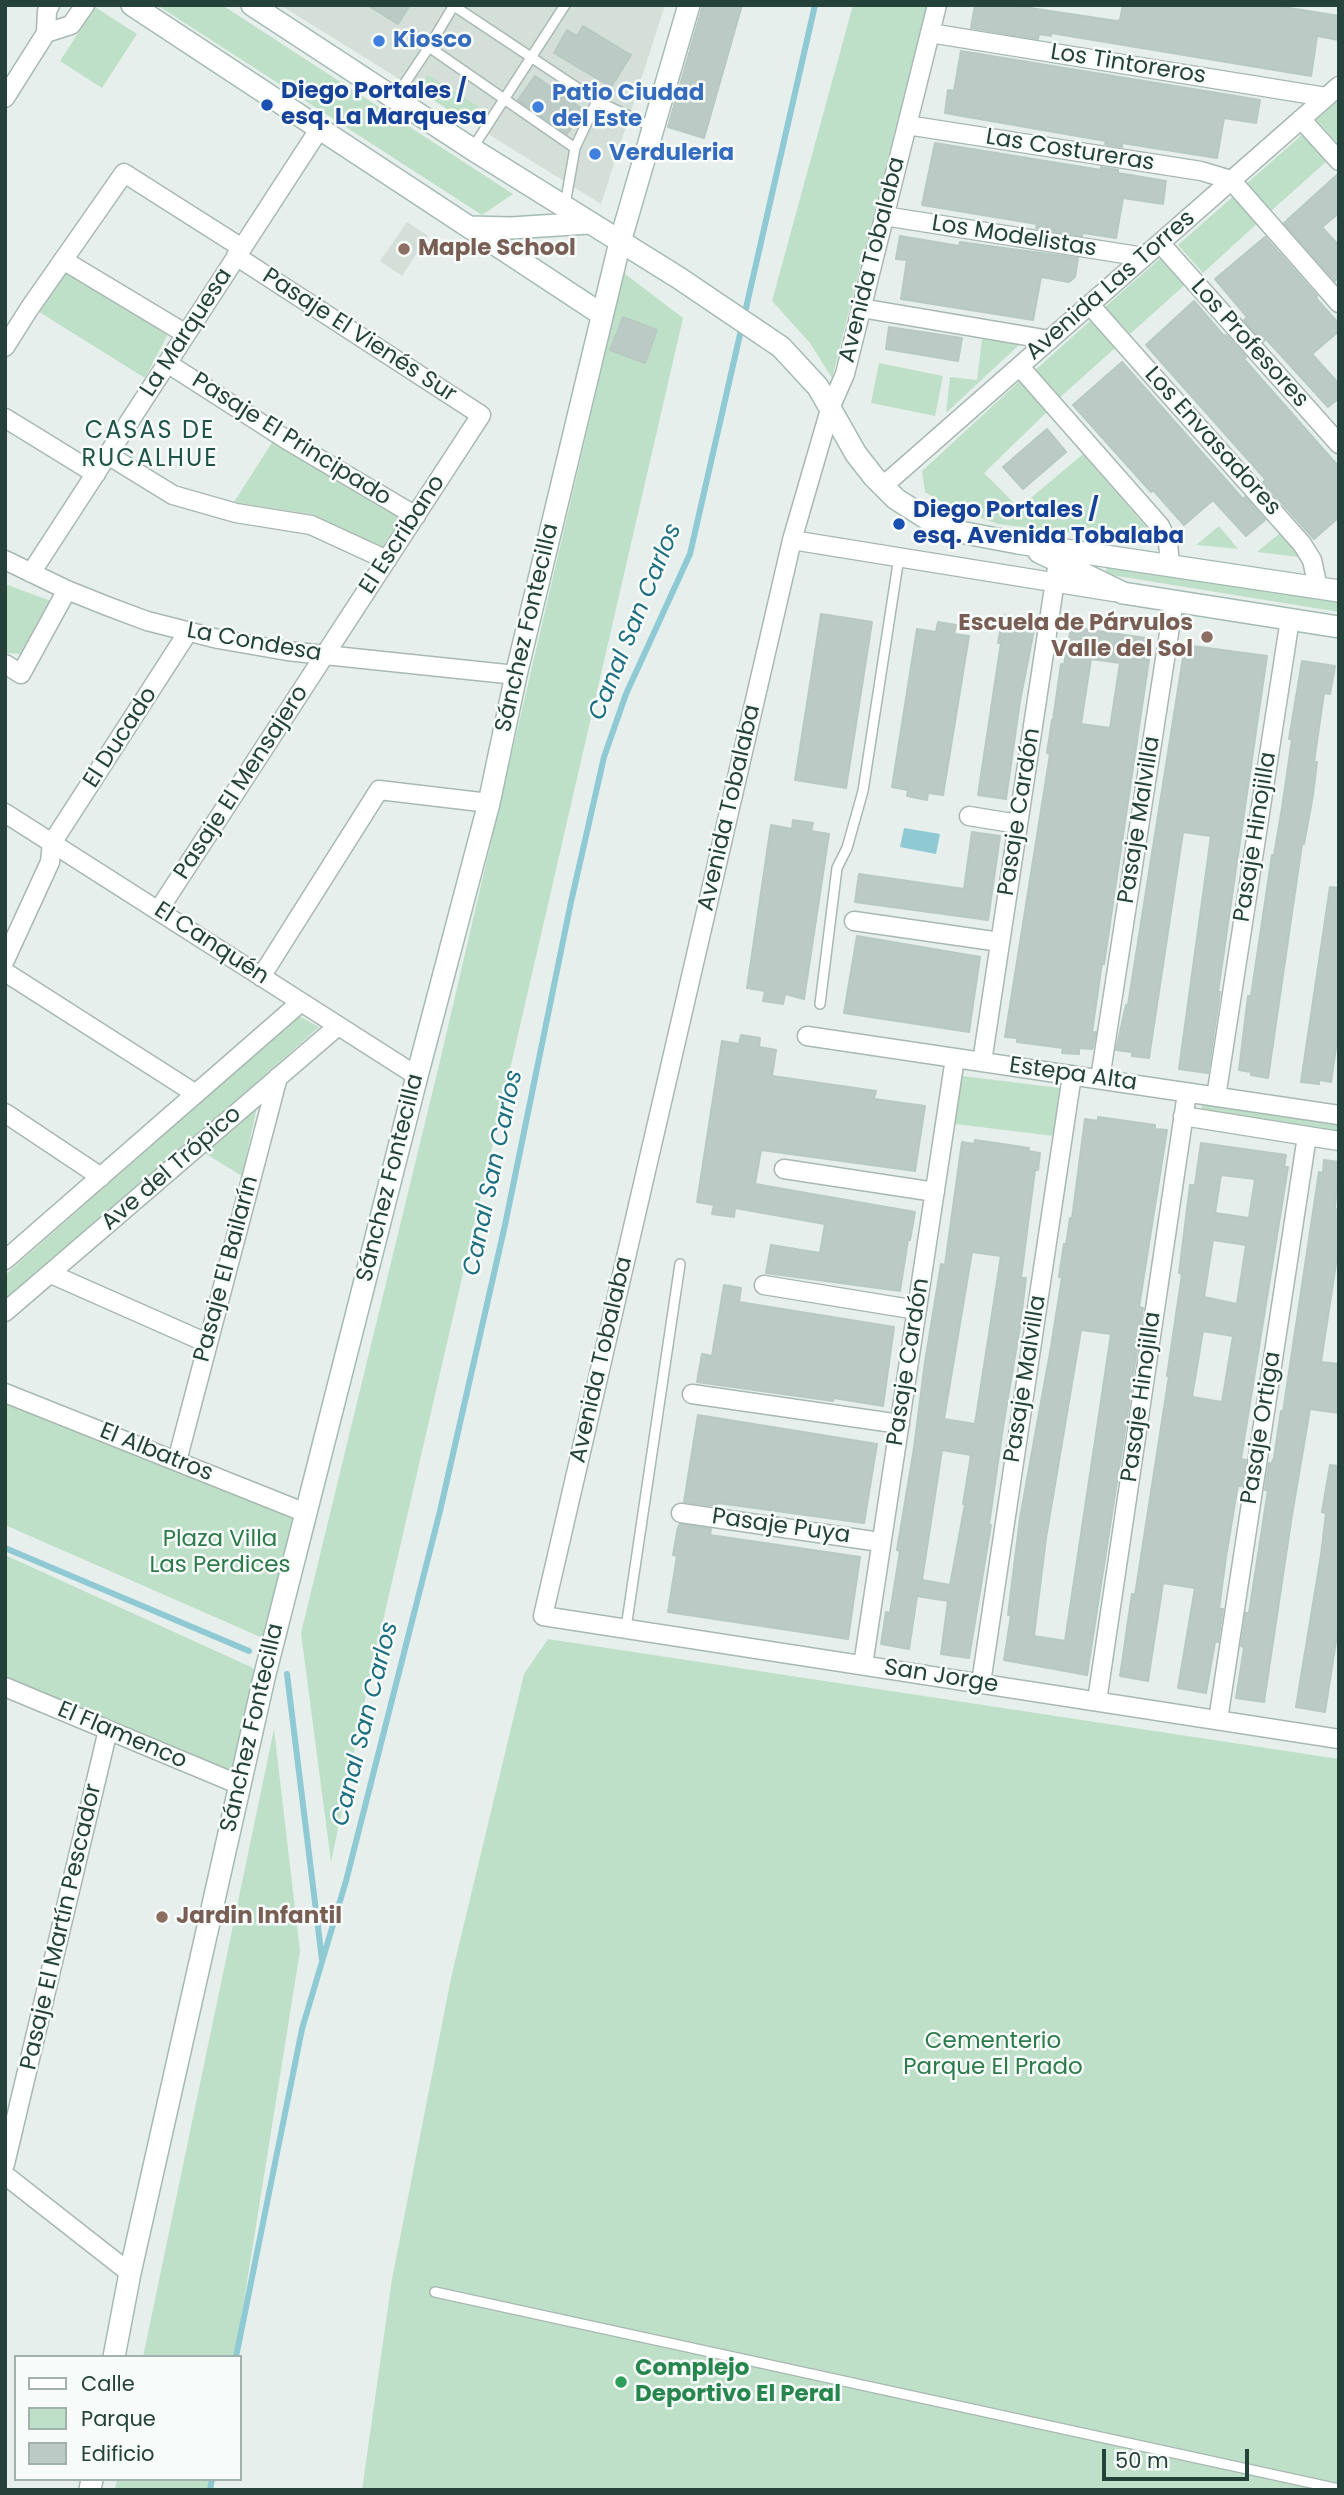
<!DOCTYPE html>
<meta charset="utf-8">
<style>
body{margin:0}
#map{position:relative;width:1344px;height:2495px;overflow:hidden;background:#e6efeb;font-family:Poppins,sans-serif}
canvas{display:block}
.frame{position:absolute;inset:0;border:7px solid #24423a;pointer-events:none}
.legend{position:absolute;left:14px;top:2355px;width:228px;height:126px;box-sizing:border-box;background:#f7fbf9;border:2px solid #a3b1ad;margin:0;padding:9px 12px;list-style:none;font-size:21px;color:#24423a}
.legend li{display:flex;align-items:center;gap:14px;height:35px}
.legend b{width:35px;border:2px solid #a3b1ad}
.scale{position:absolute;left:1102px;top:2449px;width:147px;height:32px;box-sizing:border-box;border:4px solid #24423a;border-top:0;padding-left:9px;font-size:21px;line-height:24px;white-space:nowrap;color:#24423a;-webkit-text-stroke:5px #f7fbf9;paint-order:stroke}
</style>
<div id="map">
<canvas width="1344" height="2495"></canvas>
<div class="frame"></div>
<ul class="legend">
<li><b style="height:9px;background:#fff"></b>Calle</li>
<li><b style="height:19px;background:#bfe0c8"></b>Parque</li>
<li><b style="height:19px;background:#bbcac4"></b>Edificio</li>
</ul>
<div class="scale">50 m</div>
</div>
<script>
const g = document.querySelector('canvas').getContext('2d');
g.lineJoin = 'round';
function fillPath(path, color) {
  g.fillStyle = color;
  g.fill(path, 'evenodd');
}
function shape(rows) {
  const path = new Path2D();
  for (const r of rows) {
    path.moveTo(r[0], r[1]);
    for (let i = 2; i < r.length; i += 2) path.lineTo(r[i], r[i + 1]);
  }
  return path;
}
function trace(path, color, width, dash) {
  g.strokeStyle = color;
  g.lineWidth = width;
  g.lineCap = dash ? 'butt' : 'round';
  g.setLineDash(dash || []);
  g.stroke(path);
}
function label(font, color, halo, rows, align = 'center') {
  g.font = font + ' Poppins,sans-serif';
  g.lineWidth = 5;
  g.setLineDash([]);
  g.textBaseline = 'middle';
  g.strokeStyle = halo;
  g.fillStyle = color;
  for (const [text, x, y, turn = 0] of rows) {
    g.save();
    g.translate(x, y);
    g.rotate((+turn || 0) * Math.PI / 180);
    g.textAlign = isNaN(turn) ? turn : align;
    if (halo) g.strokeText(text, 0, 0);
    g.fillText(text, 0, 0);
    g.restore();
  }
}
fillPath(shape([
 [280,5,665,5,601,204],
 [407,222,428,236,402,276,380,261]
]), '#d4dfda');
fillPath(shape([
 [157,5,222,5,513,194,482,215],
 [853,5,927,5,832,378,810,343,772,301],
 [95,7,137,34,102,88,60,61],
 [428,75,479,107,469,123,418,90],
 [1339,100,1339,145,1316,120],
 [1304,133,1328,160,1270,212,1245,185],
 [1237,193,1261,220,1203,273,1178,245],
 [1164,255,1188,282,1130,334,1105,307],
 [64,265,171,328,145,378,36,310],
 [624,273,683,318,368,1686,331,1862,301,1633,439,1065],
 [1090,321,1115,348,1056,401,1032,373],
 [982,339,1020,344,946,413,950,377,977,380],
 [879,363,943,376,935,416,871,403],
 [1023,378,1049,410,984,473,1019,508,1083,454,1161,544,998,524,948,506,925,492,922,471],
 [273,441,402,517,380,550,314,515,234,502],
 [1219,526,1238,549,1196,545],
 [1280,533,1299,557,1257,552],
 [1107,566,1339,602,1339,612,1105,574],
 [5,584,51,601,22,654,5,653],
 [299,1016,319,1027,5,1305,5,1275],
 [962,1076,1060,1088,1054,1136,955,1124],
 [259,1098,242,1176,203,1152],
 [1202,1105,1339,1125,1339,1133,1201,1111],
 [5,1403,198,1480,298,1516,265,1639,5,1525],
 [5,1555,251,1667,258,1672,235,1772,5,1677],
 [548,1639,1339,1759,1339,2490,362,2490,392,2279,451,1978,524,1674],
 [274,1729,300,1951,235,2357,143,2357],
 [117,2479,215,2479,213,2490,115,2490]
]), '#bfe0c8');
fillPath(shape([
 [904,828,940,834,936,854,900,847]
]), '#8ec9d4');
trace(shape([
 [5,1548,249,1651],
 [287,1674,322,1960],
 [236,2357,302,2029,346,1881,440,1511,505,1225,571,902,604,757,626,694,690,554,815,5],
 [210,2490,212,2479]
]), '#8ec9d4', 6);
const building = shape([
 [367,5,410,5,398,24,367,5],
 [703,5,742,5,704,138,668,127,703,5],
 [975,5,1010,5,1117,21,1120,20,1123,5,1271,5,1339,16,1339,40,1317,36,1311,76,1051,33,1051,36,1039,34,1038,39,971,28,975,5],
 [583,26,631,55,611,87,554,53,567,30,577,36,583,26],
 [961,51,1260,100,1256,123,1224,118,1217,158,1122,143,1122,147,1105,144,1106,141,945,113,948,90,954,91,961,51],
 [535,76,584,110,567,134,518,100,535,76],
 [935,143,1101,170,1101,167,1118,170,1118,173,1166,181,1163,204,1123,198,1116,238,1083,233,1082,236,1036,228,1037,224,922,205,935,143],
 [1339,173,1339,213,1322,227,1339,246,1339,277,1335,281,1284,223,1339,173],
 [900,236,959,246,960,242,1078,258,1075,277,1069,282,1041,277,1033,320,901,299,907,260,896,259,900,236],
 [1265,237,1317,296,1316,298,1339,324,1339,331,1312,354,1339,384,1339,398,1328,407,1266,339,1263,342,1244,320,1247,317,1215,279,1265,237],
 [1194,301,1224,336,1226,335,1246,357,1244,359,1339,467,1339,517,1314,539,1263,482,1266,480,1146,345,1194,301],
 [623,317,657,330,645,363,610,350,623,317],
 [889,327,962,338,958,361,886,349,889,327],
 [1122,362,1243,499,1245,497,1265,520,1246,536,1213,500,1184,525,1153,490,1151,492,1073,405,1122,362],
 [1047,429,1066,452,1023,489,1003,467,1047,429],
 [821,614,872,622,846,788,795,780,821,614],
 [1003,615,1036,620,1020,701,1006,799,978,795,1001,643,998,643,1003,615],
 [938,622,956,625,954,634,969,636,943,795,928,793,927,800,907,796,908,790,892,787,917,629,936,632,938,622],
 [1071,627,1152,639,1104,964,1102,963,1098,991,1092,1032,1096,1032,1093,1047,1092,1049,1079,1048,1079,1054,1062,1053,1063,1048,1017,1042,1017,1038,1005,1037,1050,754,1047,753,1052,720,1053,720,1061,664,1064,665,1071,627],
 [1091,659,1120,663,1110,728,1081,724,1091,659],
 [1185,645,1267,656,1218,992,1220,992,1208,1073,1179,1069,1211,836,1183,832,1149,1058,1132,1056,1132,1052,1116,1050,1126,1005,1128,1005,1185,645],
 [1302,661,1335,666,1330,694,1324,693,1314,762,1317,762,1313,795,1304,844,1302,844,1268,1078,1251,1075,1251,1072,1239,1070,1248,996,1251,996,1272,855,1274,855,1282,808,1292,739,1289,739,1302,661],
 [793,820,813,823,811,831,829,834,804,999,785,994,783,1004,763,1001,765,991,747,988,771,825,792,829,793,820],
 [972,832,1000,836,988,920,855,902,859,874,964,889,972,832],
 [1330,887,1339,888,1339,1027,1331,1082,1319,1080,1319,1084,1301,1082,1330,887],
 [857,936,980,957,969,1032,844,1013,857,936],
 [741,1035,760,1038,759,1047,776,1050,772,1076,876,1091,874,1099,925,1106,915,1171,761,1150,755,1184,915,1212,910,1240,908,1240,900,1291,766,1273,771,1245,820,1253,825,1224,735,1208,734,1217,712,1214,714,1205,697,1202,722,1041,739,1044,741,1035],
 [1098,1117,1155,1125,1155,1129,1167,1130,1139,1307,1143,1308,1129,1404,1087,1675,1004,1660,1011,1615,1008,1615,1020,1518,1051,1347,1062,1277,1059,1277,1064,1244,1066,1245,1070,1218,1072,1219,1085,1119,1098,1121,1098,1117],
 [1081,1330,1111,1334,1065,1641,1034,1636,1046,1538,1081,1330],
 [975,1140,1029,1148,1028,1151,1040,1153,1038,1170,1035,1170,1021,1278,1026,1278,1020,1327,1003,1427,989,1525,991,1525,969,1658,941,1654,948,1601,917,1596,909,1649,881,1644,886,1612,890,1613,900,1551,897,1550,914,1448,925,1362,941,1264,945,1265,962,1142,974,1144,975,1140],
 [972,1252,1001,1256,975,1424,944,1419,972,1252],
 [942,1450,971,1455,963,1504,965,1504,950,1585,922,1580,942,1450],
 [1201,1143,1286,1155,1284,1167,1288,1167,1241,1459,1246,1460,1242,1486,1238,1486,1237,1491,1226,1557,1219,1609,1223,1609,1218,1642,1215,1642,1206,1693,1178,1688,1195,1588,1163,1583,1148,1681,1120,1676,1132,1594,1135,1595,1169,1376,1167,1376,1182,1274,1179,1273,1190,1185,1195,1185,1201,1143],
 [1221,1175,1255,1179,1249,1218,1215,1213,1221,1175],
 [1213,1240,1246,1245,1237,1304,1204,1297,1213,1240],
 [1203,1331,1233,1336,1222,1402,1192,1397,1203,1331],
 [1324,1160,1339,1162,1335,1209,1339,1210,1339,1244,1321,1362,1339,1364,1339,1413,1310,1409,1292,1515,1264,1702,1236,1698,1244,1648,1241,1646,1246,1613,1249,1613,1268,1490,1265,1490,1269,1463,1271,1464,1274,1458,1281,1411,1283,1412,1319,1172,1323,1173,1324,1160],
 [724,1285,741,1288,739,1302,894,1327,883,1406,834,1398,833,1401,697,1382,702,1354,712,1356,724,1285],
 [698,1415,877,1444,864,1523,718,1503,715,1506,684,1502,698,1415],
 [1330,1465,1339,1466,1339,1622,1325,1712,1296,1707,1321,1555,1326,1513,1322,1512,1330,1465],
 [680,1524,711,1529,710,1535,860,1557,848,1639,668,1612,677,1556,673,1555,678,1527,680,1524]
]);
fillPath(building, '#bbcac4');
trace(building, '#b8c9c2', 2);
const lane = shape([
 [454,5,429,47,575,148],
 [454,6,597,101,652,127],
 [395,98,429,47],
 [472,149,565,5],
 [565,205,575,148,597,101],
 [820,1004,837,868,847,848,863,791,899,557],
 [626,1628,680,1264],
 [435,2292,1339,2489]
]);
const street = shape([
 [937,5,845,374,831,406,792,540,543,1616,1339,1739],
 [46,33,71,25,85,5],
 [930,33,1326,97],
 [5,98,46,33,47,11,50,5],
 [1301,119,1339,161],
 [907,125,1201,171,1231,180,1339,303],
 [884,216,1144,257],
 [1160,243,1339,444],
 [63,260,186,334],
 [1090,305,1302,544,1312,560,1318,588],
 [861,308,1050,340],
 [5,347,29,309,124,173,242,248],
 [167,363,287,440,416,516],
 [1020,367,1160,526,1168,543,1170,565],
 [5,418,96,474],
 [108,455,173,495,236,513,311,525,387,560],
 [883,486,1339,86],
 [792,540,1114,592],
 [5,560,67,590,107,606,147,621,218,639,287,651,516,675],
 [31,573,320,128],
 [5,664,21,674,67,590],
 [5,813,417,1076],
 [969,816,1018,824],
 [158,911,481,415,236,256],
 [854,921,1000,942],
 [5,960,50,862,52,843,188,632],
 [5,972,196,1094],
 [261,977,379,790,489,803],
 [807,1036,1339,1115],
 [982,1062,1058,561],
 [1100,1079,1174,601],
 [1216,1097,1290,619],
 [5,1113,101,1177],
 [1183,1116,1339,1141],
 [784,1169,935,1192],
 [5,1260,301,1002],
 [51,1274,207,1343],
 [764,1285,917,1310],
 [5,1312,338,1026],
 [5,1393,306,1513],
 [692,1394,900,1424],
 [177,1461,278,1077],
 [681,1513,880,1542],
 [863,1665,955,1058],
 [981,1683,1072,1075],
 [5,1687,240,1785],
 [1097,1701,1187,1093],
 [1218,1720,1307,1136],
 [5,2164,108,1730],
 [5,2175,130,2273]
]);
const secondary = shape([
 [132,5,601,314],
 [252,5,472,149,679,278,781,347,818,387,856,454,874,477,896,499,929,520,960,532,1018,543,1339,591],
 [469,227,511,228,589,223],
 [1039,552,1123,593,1339,627],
 [114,2357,130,2273,264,1678,417,1076,489,803,516,675,620,242,689,5],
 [90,2490,92,2479]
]);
trace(lane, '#a8b8b2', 12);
trace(street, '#a8b8b2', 21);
trace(secondary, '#a4bbb3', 24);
trace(lane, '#fff', 9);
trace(street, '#fff', 18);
trace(secondary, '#fff', 21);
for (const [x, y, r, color] of [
 [379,41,7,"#3f7fe0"],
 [267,105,7,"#1a4fb4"],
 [538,107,7,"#3f7fe0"],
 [595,154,7,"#3f7fe0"],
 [404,249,7,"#8d6e63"],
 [899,524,7,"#1a4fb4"],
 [1207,637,7,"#8d6e63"],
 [162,1917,7,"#8d6e63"],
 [621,2382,7,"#2e9e5b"]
]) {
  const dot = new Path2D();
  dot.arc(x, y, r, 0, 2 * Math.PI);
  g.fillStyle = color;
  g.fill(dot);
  trace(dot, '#f7fbf9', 2.5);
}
label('bold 23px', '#366cbe', '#f7fbf9', [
 ["Kiosco",393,41],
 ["Patio Ciudad",552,94],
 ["del Este",552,120],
 ["Verduleria",609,154]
], 'left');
label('23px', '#24423a', '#f7fbf9', [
 ["Los Tintoreros",1128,65,9],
 ["Las Costureras",1070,151,9],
 ["Los Modelistas",1014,237,9],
 ["Avenida Tobalaba",873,260,-76],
 ["Avenida Las Torres",1111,286,-41],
 ["La Marquesa",187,333,-57],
 ["Pasaje El Vienés Sur",359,336,33],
 ["Los Profesores",1249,344,48],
 ["Pasaje El Principado",291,440,32],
 ["Los Envasadores",1212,442,48],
 ["El Escribano",403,535,-57],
 ["Sánchez Fontecilla",528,628,-77],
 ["La Condesa",254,643,10],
 ["El Ducado",121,738,-57],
 ["Pasaje El Mensajero",242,783,-57],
 ["Avenida Tobalaba",730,808,-77],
 ["Pasaje Cardón",1020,812,-81],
 ["Pasaje Malvilla",1140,820,-81],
 ["Pasaje Hinojilla",1256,837,-81],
 ["El Canquén",211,944,33],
 ["Estepa Alta",1073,1075,8],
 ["Ave del Trópico",172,1169,-41],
 ["Sánchez Fontecilla",391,1178,-76],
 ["Pasaje El Bailarín",227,1269,-75],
 ["Avenida Tobalaba",602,1360,-77],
 ["Pasaje Cardón",909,1362,-81],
 ["Pasaje Malvilla",1026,1379,-81],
 ["Pasaje Hinojilla",1142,1397,-82],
 ["Pasaje Ortiga",1262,1428,-81],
 ["El Albatros",156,1453,22],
 ["Pasaje Puya",781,1527,8],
 ["San Jorge",941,1677,9],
 ["Sánchez Fontecilla",253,1728,-77],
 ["El Flamenco",122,1736,23],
 ["Pasaje El Martín Pescador",62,1927,-77]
]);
label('bold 23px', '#164399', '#f7fbf9', [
 ["Diego Portales /",281,92],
 ["esq. La Marquesa",281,118],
 ["Diego Portales /",913,511],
 ["esq. Avenida Tobalaba",913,537]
], 'left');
label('bold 23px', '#785e54', '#f7fbf9', [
 ["Maple School",418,249],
 ["Escuela de Párvulos",1193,624,"right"],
 ["Valle del Sol",1193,650,"right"],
 ["Jardin Infantil",176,1917]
], 'left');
label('23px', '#2d7a4b', '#f7fbf9', [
 ["Plaza Villa",220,1540],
 ["Las Perdices",220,1566],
 ["Cementerio",993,2042],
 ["Parque El Prado",993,2068]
]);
label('bold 23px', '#27864d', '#f7fbf9', [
 ["Complejo",635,2369],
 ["Deportivo El Peral",635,2395]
], 'left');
g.letterSpacing = '2px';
label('24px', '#1f5548', '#f7fbf9', [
 ["CASAS DE",150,432],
 ["RUCALHUE",150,460]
]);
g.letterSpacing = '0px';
label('italic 24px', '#1c6f80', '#f7fbf9', [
 ["Canal San Carlos",636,622,-68],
 ["Canal San Carlos",494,1173,-78],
 ["Canal San Carlos",366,1724,-76]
]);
</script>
